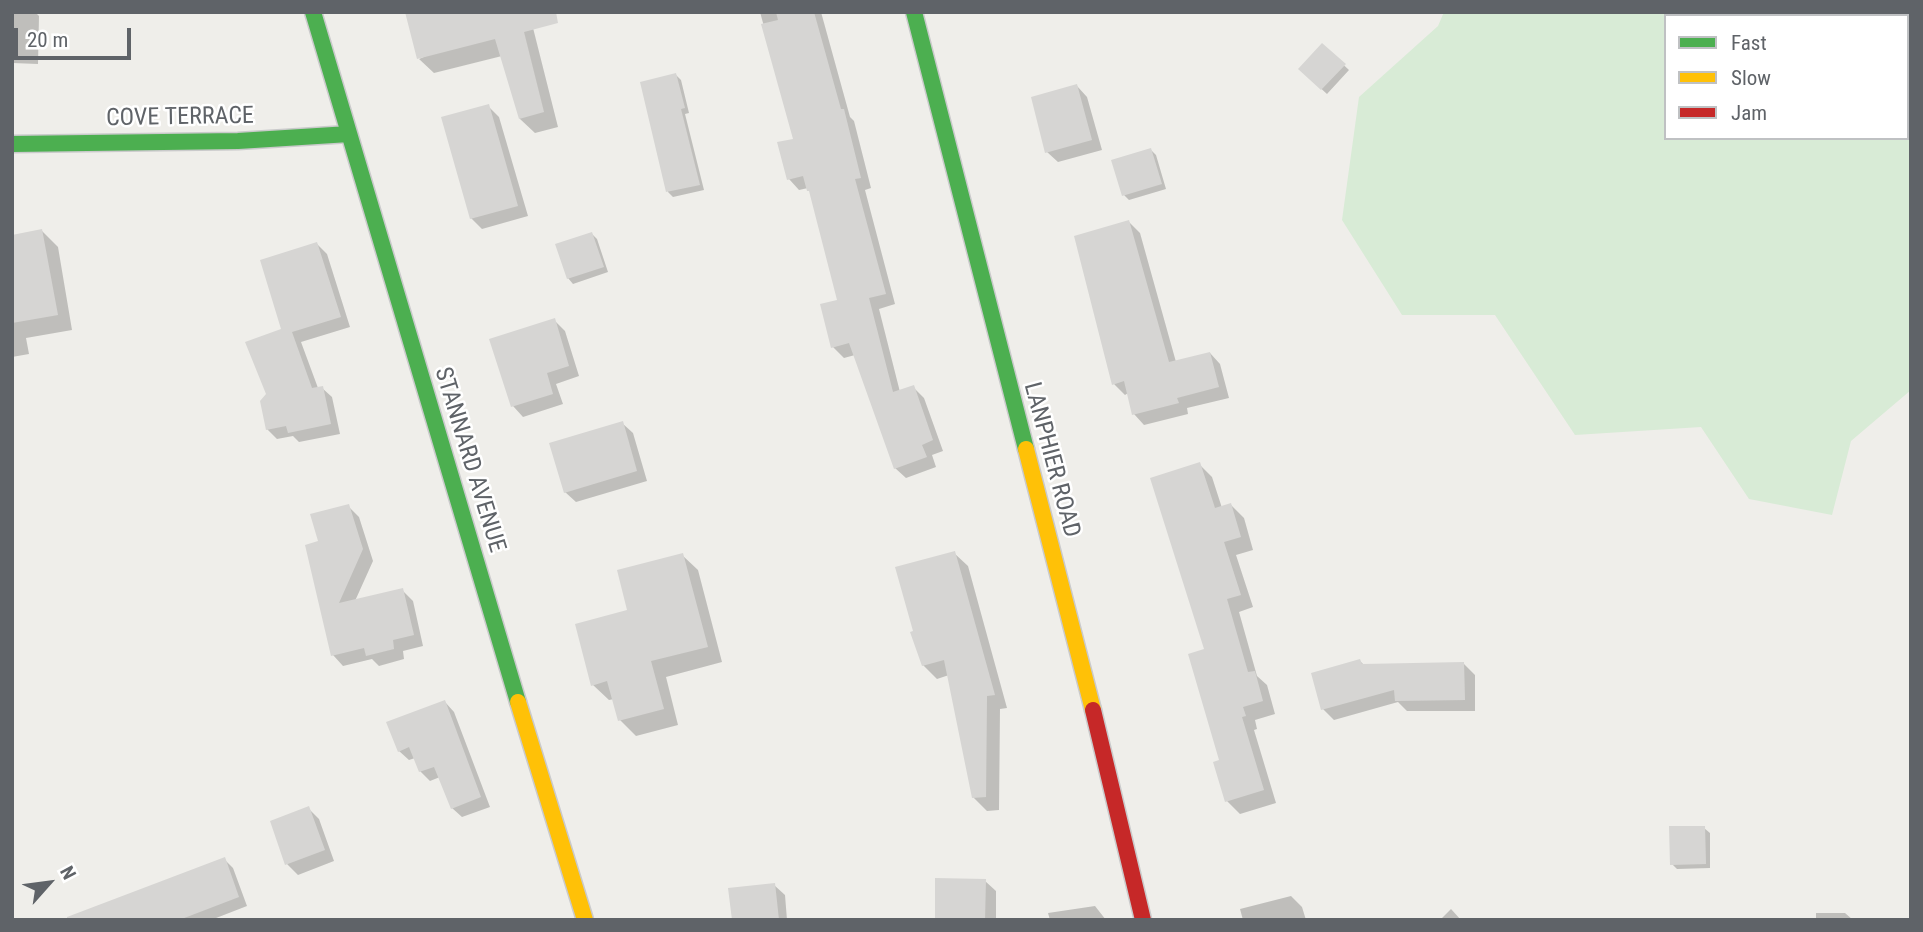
<!DOCTYPE html>
<style>
body{margin:0}
#map{position:relative;width:1923px;height:932px;overflow:hidden;background:#efeeea;font-family:"Roboto Condensed",sans-serif}
canvas{display:block}
.frame{position:absolute;inset:0;border:14px solid #5f6368;pointer-events:none}
.legend{position:absolute;left:1664px;top:14px;width:245px;height:126px;box-sizing:border-box;background:#fff;border:2px solid #bfc1c3;margin:0;padding:9px 12px;list-style:none;font-size:21px;color:#5f6368}
.legend li{display:flex;align-items:center;gap:14px;height:35px}
.legend b{width:35px;border:2px solid #bfc1c3}
.north{position:absolute;left:14px;top:848px;width:70px;height:70px;-webkit-text-stroke:5px #fff;paint-order:stroke;rotate:62deg;font-size:19px;font-weight:700;line-height:28px;text-align:center;color:#5f6368}
.north::after{content:'';display:block;margin:auto;width:24px;height:32px;background:#5f6368;clip-path:polygon(50% 0,100% 100%,50% 72%,0 100%)}
.scale{position:absolute;left:14px;top:28px;width:117px;height:32px;box-sizing:border-box;border:4px solid #5f6368;border-top:0;padding-left:9px;font-size:21px;line-height:24px;white-space:nowrap;color:#5f6368;-webkit-text-stroke:5px #fff;paint-order:stroke}
</style>
<div id="map">
<canvas width="1923" height="932"></canvas>
<div class="frame"></div>
<ul class="legend">
<li><b style="height:9px;background:#4caf50"></b>Fast</li>
<li><b style="height:9px;background:#ffc107"></b>Slow</li>
<li><b style="height:9px;background:#c62828"></b>Jam</li>
</ul>
<div class="north">N</div>
<div class="scale">20 m</div>
</div>
<script>
const g = document.querySelector('canvas').getContext('2d');
g.lineJoin = 'round';
function fillPath(path, color) {
  g.fillStyle = color;
  g.fill(path, 'evenodd');
}
function shape(rows) {
  const path = new Path2D();
  for (const r of rows) {
    path.moveTo(r[0], r[1]);
    for (let i = 2; i < r.length; i += 2) path.lineTo(r[i], r[i + 1]);
  }
  return path;
}
function trace(path, color, width, dash) {
  g.strokeStyle = color;
  g.lineWidth = width;
  g.lineCap = dash ? 'butt' : 'round';
  g.setLineDash(dash || []);
  g.stroke(path);
}
function label(font, color, halo, rows, align = 'center') {
  g.font = font + ' "Roboto Condensed",sans-serif';
  g.lineWidth = 5;
  g.setLineDash([]);
  g.textBaseline = 'middle';
  g.strokeStyle = halo;
  g.fillStyle = color;
  for (const [text, x, y, turn = 0] of rows) {
    g.save();
    g.translate(x, y);
    g.rotate((+turn || 0) * Math.PI / 180);
    g.textAlign = isNaN(turn) ? turn : align;
    if (halo) g.strokeText(text, 0, 0);
    g.fillText(text, 0, 0);
    g.restore();
  }
}
fillPath(shape([
 [1444,12,1911,12,1911,390,1851,441,1832,515,1749,499,1701,427,1575,435,1495,315,1402,315,1342,220,1359,97,1438,26],
 [1666,16,1907,16,1907,138,1666,138]
]), '#d8ebd6');
fillPath(shape([
 [12,12,35,12,39,16,38,64,12,63],
 [529,12,558,127,535,133,520,119,502,56,434,73,419,59],
 [760,12,821,12,850,117,854,121,871,188,865,190,895,304,879,309,900,392,913,387,924,398,943,451,932,455,936,467,906,478,895,468,855,355,844,358,833,347,839,301,811,193,808,188,799,190,789,179,795,140],
 [1322,45,1349,70,1327,94,1305,74],
 [676,75,681,80,689,113,685,114,704,190,673,197,668,192],
 [1077,86,1087,97,1102,150,1058,162,1047,152],
 [488,106,499,117,528,216,482,229,471,218],
 [1151,150,1156,155,1166,189,1129,200,1124,195],
 [1129,222,1140,233,1176,362,1210,353,1220,364,1229,398,1187,408,1188,414,1144,425,1134,414,1128,393,1125,395,1114,384],
 [42,231,58,247,72,330,26,338,29,354,12,357,12,237],
 [592,234,597,239,608,272,573,284,568,278],
 [317,244,327,254,350,327,301,342,318,388,322,388,332,397,340,434,299,442,293,436,277,439,267,429,268,395,283,330],
 [554,320,565,331,579,376,556,384,563,404,523,417,513,406],
 [622,423,633,433,647,481,576,502,565,492],
 [1199,464,1212,477,1222,508,1231,505,1244,518,1253,550,1236,555,1253,607,1239,612,1257,676,1267,685,1275,714,1255,720,1257,729,1254,730,1276,803,1240,814,1227,801,1206,651],
 [348,506,359,517,373,561,355,601,402,590,413,601,423,646,403,651,404,659,379,666,372,659,343,666,333,655,320,543],
 [954,553,968,566,1007,708,1000,709,999,810,987,811,973,797,949,675,937,679,923,665,915,632],
 [682,555,698,570,722,662,666,677,678,725,636,736,620,720,614,699,609,700,593,685,629,612],
 [1360,661,1364,665,1464,664,1475,675,1475,711,1407,711,1398,702,1334,720,1323,709],
 [445,702,454,712,490,807,462,817,452,808,440,777,430,781,420,771,415,758,409,760,399,751],
 [308,808,319,819,334,861,298,875,287,864],
 [1704,828,1710,833,1710,868,1677,869,1672,864],
 [224,859,233,868,247,906,211,920,128,920],
 [985,881,996,891,996,920,936,920],
 [774,885,785,895,787,920,733,920],
 [1291,896,1302,907,1306,920,1243,920,1240,909],
 [1095,906,1106,920,1050,920,1048,913],
 [1451,909,1461,920,1440,920],
 [1816,913,1845,913,1853,920,1816,920]
]), '#0003');
fillPath(shape([
 [405,12,556,12,558,23,524,32,544,112,519,119,495,39,417,59],
 [776,12,814,12,841,109,844,109,861,178,855,179,886,294,869,298,893,392,914,385,933,440,922,445,927,457,894,469,849,343,831,348,820,304,837,300,809,191,807,191,803,176,787,180,777,142,793,139,761,24,778,20],
 [1322,43,1346,64,1321,90,1298,69],
 [676,73,685,108,681,109,700,185,666,192,640,82],
 [1077,84,1092,140,1045,153,1031,97],
 [489,104,518,206,470,219,441,117],
 [1151,148,1162,184,1122,196,1111,160],
 [1129,220,1169,362,1210,352,1219,387,1177,398,1179,403,1132,415,1124,381,1112,385,1074,236],
 [42,229,58,315,12,323,12,235],
 [592,232,604,267,567,279,555,244],
 [317,242,341,317,292,332,312,388,323,386,331,424,288,433,286,426,266,430,260,401,266,394,245,342,281,329,260,260],
 [555,318,569,366,547,373,553,394,511,407,489,339],
 [623,421,637,471,564,493,549,443],
 [1200,462,1215,508,1231,503,1241,537,1224,542,1241,595,1227,599,1248,672,1255,671,1263,701,1243,707,1246,716,1242,717,1264,790,1225,802,1213,762,1219,760,1188,654,1204,649,1150,478],
 [349,504,363,549,339,603,403,588,414,635,393,640,394,649,366,656,364,648,331,656,305,545,318,541,310,514],
 [955,551,995,695,987,696,986,797,972,798,944,660,922,666,910,632,913,631,895,567],
 [683,553,708,647,651,661,664,709,618,721,607,681,591,686,575,624,627,610,617,570],
 [1360,659,1362,664,1464,662,1465,700,1395,701,1394,690,1321,710,1311,673],
 [445,700,481,797,451,809,434,767,419,772,409,747,398,752,386,722],
 [309,806,325,850,285,865,270,821],
 [1669,826,1705,826,1706,864,1670,865],
 [225,857,239,897,179,920,67,920,67,917],
 [935,878,986,879,985,920,935,920],
 [775,883,779,920,732,920,728,888]
]), '#d6d5d3');
const fast = shape([
 [313,12,518,702],
 [914,12,1026,449],
 [12,144,238,141,349,134]
]);
const slow = shape([
 [1026,449,1093,710],
 [518,702,585,920]
]);
const jam = shape([
 [1093,710,1143,920]
]);
trace(fast, '#cacacb', 19);
trace(slow, '#cacacb', 19);
trace(jam, '#cacacb', 19);
trace(fast, '#4caf50', 16);
trace(slow, '#ffc107', 16);
trace(jam, '#c62828', 16);
label('24px', '#5f6368', '#fff', [
 ["COVE TERRACE",180,118,-1],
 ["STANNARD AVENUE",469,460,73],
 ["LANPHIER ROAD",1051,460,75]
]);
</script>
